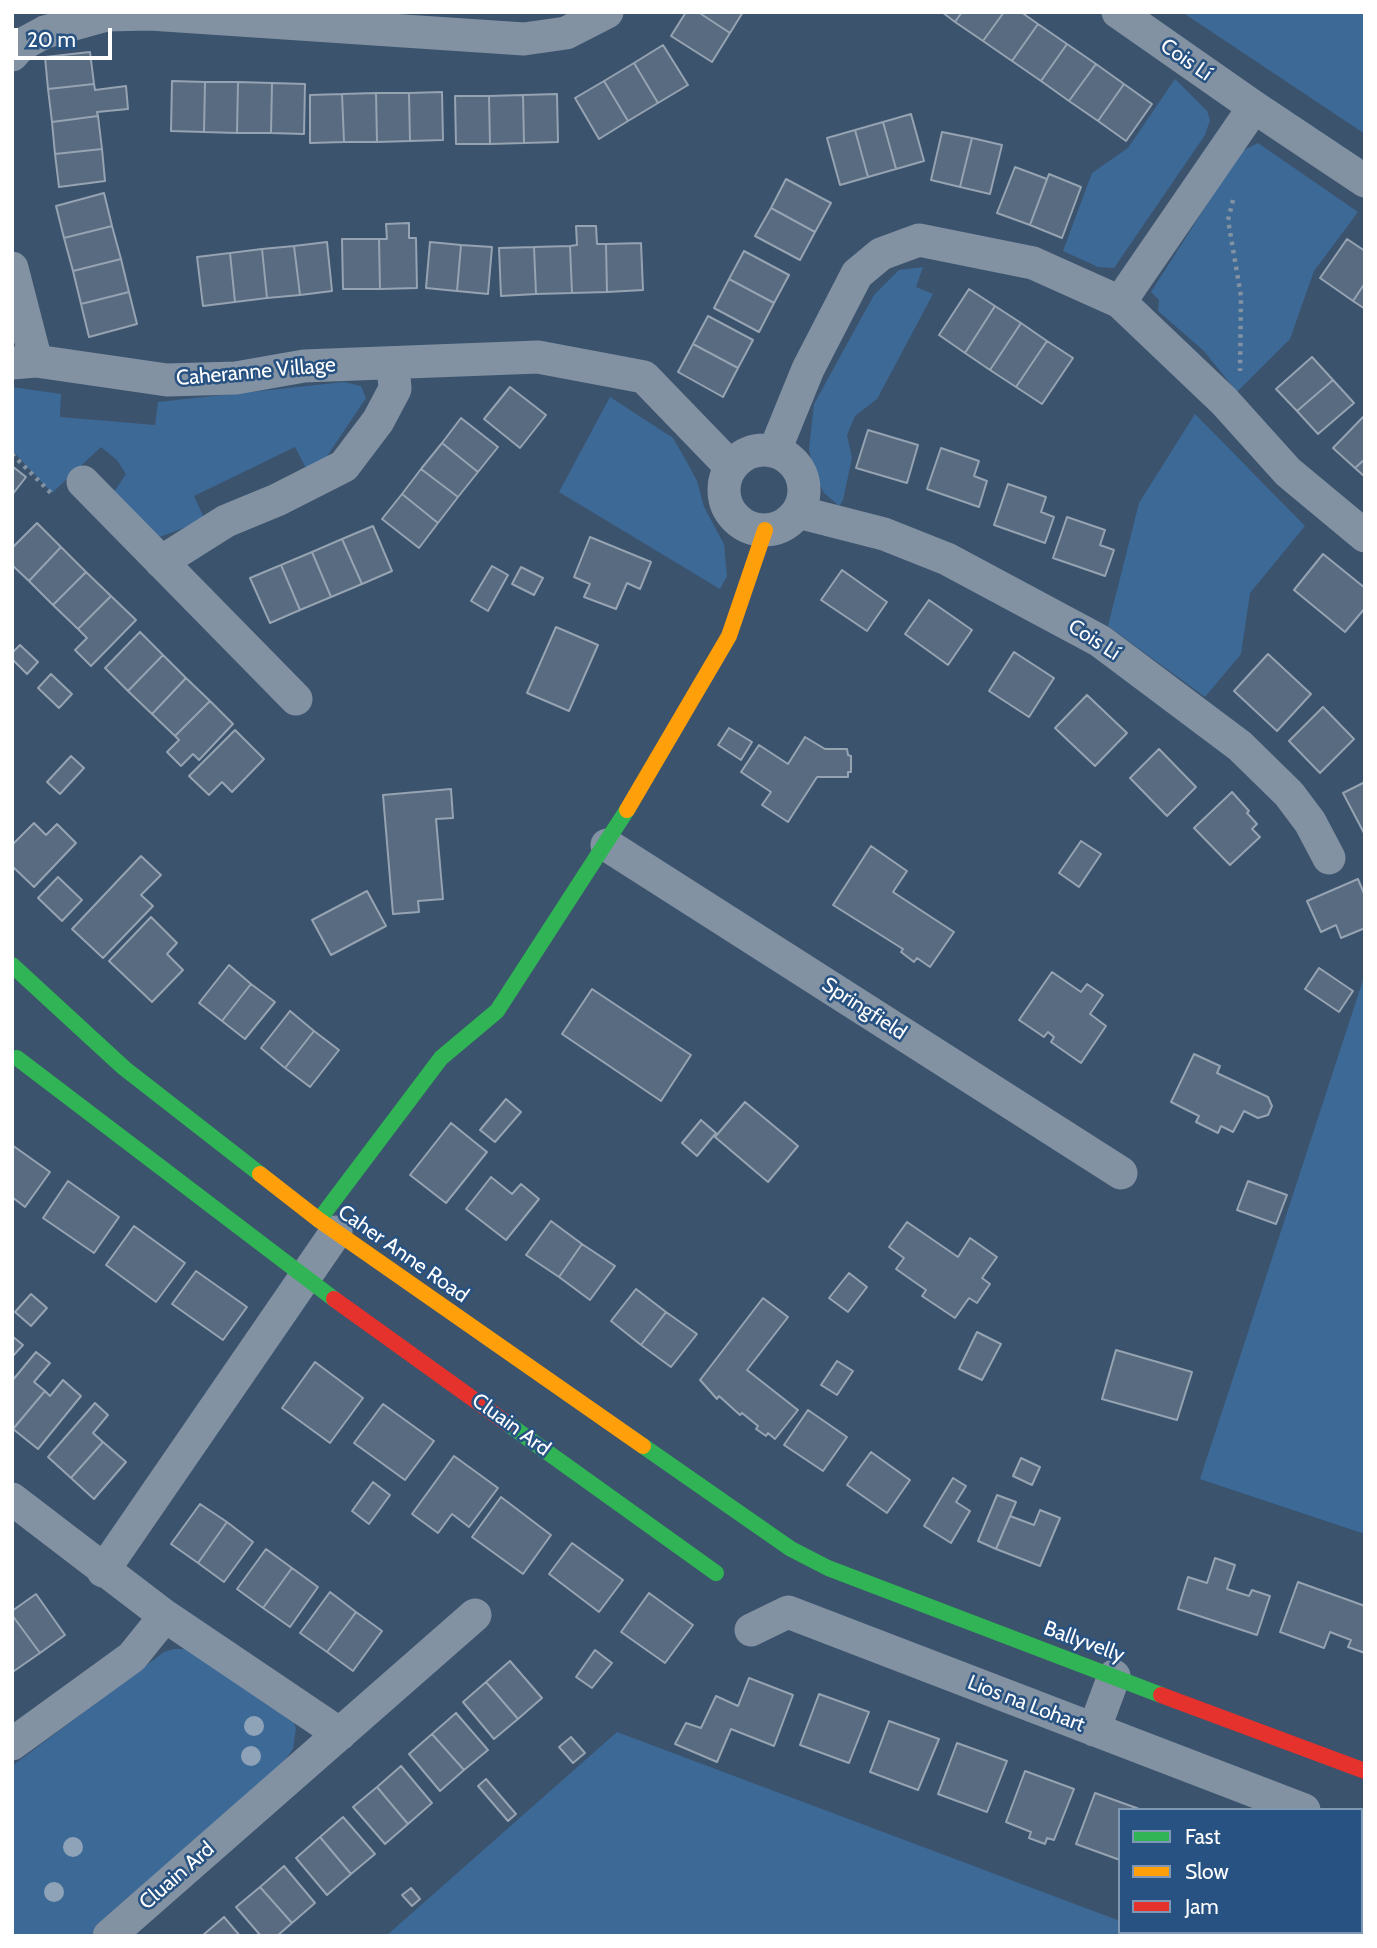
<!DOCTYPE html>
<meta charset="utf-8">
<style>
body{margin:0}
#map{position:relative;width:1377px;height:1948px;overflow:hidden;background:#3c536d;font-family:Cabin,sans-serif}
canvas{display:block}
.frame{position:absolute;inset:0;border:14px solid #fff;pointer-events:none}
.legend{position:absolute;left:1118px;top:1808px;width:245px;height:126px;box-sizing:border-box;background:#285281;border:2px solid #7e97b3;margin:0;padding:9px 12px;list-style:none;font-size:21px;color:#fff}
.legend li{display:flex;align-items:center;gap:14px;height:35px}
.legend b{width:35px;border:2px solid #7e97b3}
.scale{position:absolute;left:14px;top:28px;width:98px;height:32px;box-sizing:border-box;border:4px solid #fff;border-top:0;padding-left:9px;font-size:21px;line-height:24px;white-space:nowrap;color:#fff;-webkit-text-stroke:5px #285281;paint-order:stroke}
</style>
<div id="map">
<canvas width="1377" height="1948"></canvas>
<div class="frame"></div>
<ul class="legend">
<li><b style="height:9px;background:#30b455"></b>Fast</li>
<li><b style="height:9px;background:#ff9f0a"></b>Slow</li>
<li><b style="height:9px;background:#e5322d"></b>Jam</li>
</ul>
<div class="scale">20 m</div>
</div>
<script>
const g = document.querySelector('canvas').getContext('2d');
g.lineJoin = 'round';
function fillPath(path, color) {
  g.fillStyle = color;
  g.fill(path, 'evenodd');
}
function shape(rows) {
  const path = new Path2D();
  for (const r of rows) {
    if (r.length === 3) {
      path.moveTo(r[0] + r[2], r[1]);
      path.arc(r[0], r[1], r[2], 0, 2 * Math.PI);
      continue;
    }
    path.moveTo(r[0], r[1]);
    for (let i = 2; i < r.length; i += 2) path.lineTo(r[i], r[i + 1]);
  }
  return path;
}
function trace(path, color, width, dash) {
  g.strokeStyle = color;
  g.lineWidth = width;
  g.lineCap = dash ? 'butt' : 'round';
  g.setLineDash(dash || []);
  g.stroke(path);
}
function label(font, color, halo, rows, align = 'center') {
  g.font = font + ' Cabin,sans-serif';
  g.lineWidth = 5;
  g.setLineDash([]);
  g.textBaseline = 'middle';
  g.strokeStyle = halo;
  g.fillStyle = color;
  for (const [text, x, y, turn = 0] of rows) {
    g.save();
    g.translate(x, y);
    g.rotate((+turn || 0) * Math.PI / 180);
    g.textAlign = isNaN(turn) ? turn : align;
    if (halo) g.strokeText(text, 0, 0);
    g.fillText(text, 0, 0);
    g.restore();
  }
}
fillPath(shape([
 [1182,12,1365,12,1365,134],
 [1175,79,1207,111,1210,120,1205,135,1114,268,1098,267,1063,251,1092,173,1128,148],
 [1258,143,1358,212,1314,271,1290,339,1237,392,1204,351,1158,311,1159,300,1151,292,1236,159,1244,150],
 [923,267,916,287,933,294,877,399,855,416,847,435,852,458,843,500,839,506,824,493,814,474,809,449,814,404,874,295,899,270],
 [344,382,361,386,366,398,319,468,307,470,295,447,194,496,205,520,154,539,112,495,126,474,117,460,101,447,52,493,12,450,12,387,61,394,60,417,155,425,158,402],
 [610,397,673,438,688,464,697,481,704,507,724,544,727,576,720,589,559,492],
 [1195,414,1305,526,1250,593,1241,654,1205,697,1108,626,1139,503],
 [1365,974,1365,1534,1200,1479],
 [174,1649,185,1649,289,1711,296,1728,293,1749,283,1763,89,1936,12,1936,12,1766,164,1652],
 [617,1732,1120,1921,1120,1932,1149,1932,1159,1936,386,1936]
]), '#3d6997');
const building = shape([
 [686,12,698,12,730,33,712,62,671,36,686,12],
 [698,12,743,12,730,33,698,12],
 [942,12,962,12,955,22,942,12],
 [962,12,1004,12,983,41,955,22,962,12],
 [1004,12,1021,12,1038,24,1012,61,983,41,1004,12],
 [1038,24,1067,44,1041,81,1012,61,1038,24],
 [1067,44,1096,64,1069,101,1041,81,1067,44],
 [663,45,688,85,658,103,634,63,663,45],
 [90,52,94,84,48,89,45,57,90,52],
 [634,63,658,103,628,121,604,81,634,63],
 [1096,64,1124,84,1098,121,1069,101,1096,64],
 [172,81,205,82,204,132,171,131,172,81],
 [604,81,628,121,599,139,575,98,604,81],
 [205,82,238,82,237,133,204,132,205,82],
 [238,82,272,83,271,133,237,133,238,82],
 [272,83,305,84,304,134,271,133,272,83],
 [94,84,95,90,126,86,128,109,97,112,98,116,52,122,48,89,94,84],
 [1124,84,1152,104,1126,141,1098,121,1124,84],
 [442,92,443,140,410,141,409,93,442,92],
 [376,93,377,142,344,142,342,94,376,93],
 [376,93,409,93,410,141,377,142,376,93],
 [342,94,344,142,310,143,310,95,342,94],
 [557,94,558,142,524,143,523,95,557,94],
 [523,95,524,143,490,144,489,96,523,95],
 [455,96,489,96,490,144,456,144,455,96],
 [911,114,924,161,896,169,883,122,911,114],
 [98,116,102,149,55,154,52,122,98,116],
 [883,122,896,169,868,177,855,130,883,122],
 [855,130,868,177,840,185,827,138,855,130],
 [942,132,972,138,960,187,931,180,942,132],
 [972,138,1002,145,990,194,960,187,972,138],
 [102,149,105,181,59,187,55,154,102,149],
 [1015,167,1047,179,1030,225,997,213,1015,167],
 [1049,174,1081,187,1062,238,1030,225,1049,174],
 [786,179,831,203,815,232,771,208,786,179],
 [104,193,112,226,64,238,56,206,104,193],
 [771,208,815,232,800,260,755,236,771,208],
 [409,223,409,238,416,238,417,288,380,289,379,239,387,239,386,224,409,223],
 [112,226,121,259,73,271,64,238,112,226],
 [576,226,596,226,597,244,606,244,607,292,572,293,570,246,577,245,576,226],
 [342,239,379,239,380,289,343,289,342,239],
 [1347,239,1365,251,1365,283,1353,301,1320,278,1347,239],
 [327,242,332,291,300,295,294,246,327,242],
 [430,242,461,245,457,291,426,288,430,242],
 [641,243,643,290,607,292,606,244,641,243],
 [461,245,492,247,488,294,457,291,461,245],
 [294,246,300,295,267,298,262,249,294,246],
 [570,246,572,293,536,294,534,247,570,246],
 [534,247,536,294,501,296,499,248,534,247],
 [262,249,267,298,235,302,230,253,262,249],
 [744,251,789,275,774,303,729,279,744,251],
 [230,253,235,302,203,306,197,257,230,253],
 [121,259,129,292,81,304,73,271,121,259],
 [729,279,774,303,759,332,714,308,729,279],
 [1365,283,1365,309,1353,301,1365,283],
 [969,289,995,306,965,353,939,335,969,289],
 [129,292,137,324,89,337,81,304,129,292],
 [995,306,1021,323,990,370,965,353,995,306],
 [708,316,753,340,738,368,693,344,708,316],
 [1021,323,1047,341,1016,387,990,370,1021,323],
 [1047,341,1073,358,1042,404,1016,387,1047,341],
 [693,344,738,368,723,397,678,372,693,344],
 [1312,357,1333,380,1297,411,1276,389,1312,357],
 [1333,380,1354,403,1318,434,1297,411,1333,380],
 [510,387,546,415,520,448,484,419,510,387],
 [1365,415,1365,459,1355,468,1333,448,1365,415],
 [461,418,498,447,478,472,442,443,461,418],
 [868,430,918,445,907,483,856,468,868,430],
 [442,443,478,472,458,497,421,469,442,443],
 [941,448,979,461,974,476,987,481,979,507,927,489,941,448],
 [1365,459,1365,477,1355,468,1365,459],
 [12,466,26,477,12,495,12,466],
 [421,469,458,497,438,523,402,494,421,469],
 [1008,484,1046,497,1041,512,1054,517,1045,543,994,525,1008,484],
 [402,494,438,523,419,548,382,519,402,494],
 [1067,517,1105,530,1100,545,1114,550,1105,576,1053,558,1067,517],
 [37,523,61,547,29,581,12,565,12,548,37,523],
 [373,526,392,571,362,584,342,539,373,526],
 [590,537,651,562,640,589,627,583,616,609,584,597,590,584,574,577,590,537],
 [342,539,362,584,331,597,312,552,342,539],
 [61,547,86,572,53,605,29,581,61,547],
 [312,552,331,597,300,610,281,565,312,552],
 [1323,554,1365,588,1365,608,1345,632,1294,590,1323,554],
 [281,565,300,610,270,623,250,578,281,565],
 [492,566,508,575,488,611,471,601,492,566],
 [521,567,543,578,534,595,512,584,521,567],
 [842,570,887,602,867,631,821,600,842,570],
 [86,572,111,596,78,629,53,605,86,572],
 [111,596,136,620,91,666,75,650,87,638,78,629,111,596],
 [929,600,972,630,948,665,905,634,929,600],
 [556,627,598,645,569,711,527,693,556,627],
 [140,632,163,655,128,691,105,668,140,632],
 [20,645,38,662,27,674,12,659,12,653,20,645],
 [1014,652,1054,678,1029,717,989,691,1014,652],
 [1268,654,1311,694,1277,731,1234,691,1268,654],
 [163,655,186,678,152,714,128,691,163,655],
 [51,674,72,694,59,708,38,688,51,674],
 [186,678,210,701,175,736,152,714,186,678],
 [1087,695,1127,733,1095,766,1055,728,1087,695],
 [210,701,233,724,199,760,193,754,181,766,167,752,179,740,175,736,210,701],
 [1323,707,1354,739,1320,773,1289,741,1323,707],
 [729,728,752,742,741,760,718,745,729,728],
 [235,730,264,759,232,792,222,782,209,795,189,776,235,730],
 [805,737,825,749,847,749,848,755,851,756,851,772,848,772,848,777,817,777,788,822,762,805,771,792,741,772,759,745,788,764,805,737],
 [1159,749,1196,787,1167,816,1130,778,1159,749],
 [71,756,84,768,60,794,47,782,71,756],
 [1365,782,1365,835,1343,793,1365,782],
 [451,789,453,818,436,819,443,899,418,901,419,912,393,914,383,795,451,789],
 [1232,792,1249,811,1247,813,1257,824,1252,829,1260,837,1230,865,1194,828,1232,792],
 [34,823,46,835,57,824,76,843,34,887,12,866,12,845,34,823],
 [1081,841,1101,854,1079,887,1059,873,1081,841],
 [871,846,907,871,893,892,954,932,930,967,917,958,914,962,901,952,903,949,833,905,871,846],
 [141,856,161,875,141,895,153,906,103,958,72,929,141,856],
 [58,877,82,900,62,921,38,898,58,877],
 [1358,879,1365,896,1365,928,1341,938,1336,925,1321,932,1307,901,1358,879],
 [367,891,386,926,331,955,312,920,367,891],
 [151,917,177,943,167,954,183,970,152,1002,109,961,151,917],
 [229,965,251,984,222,1021,199,1003,229,965],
 [1319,968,1353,991,1339,1012,1305,989,1319,968],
 [1052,972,1081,992,1087,984,1103,995,1090,1014,1106,1026,1081,1063,1051,1042,1054,1037,1048,1032,1044,1037,1019,1020,1052,972],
 [251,984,275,1002,245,1039,222,1021,251,984],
 [592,989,691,1055,661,1101,562,1034,592,989],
 [290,1011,314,1031,285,1068,261,1048,290,1011],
 [314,1031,339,1050,310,1087,285,1068,314,1031],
 [1194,1054,1220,1066,1217,1073,1268,1097,1272,1106,1268,1115,1258,1118,1244,1111,1233,1132,1221,1126,1218,1133,1196,1122,1199,1116,1171,1102,1194,1054],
 [506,1099,521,1112,495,1142,480,1130,506,1099],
 [745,1102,798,1146,768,1182,715,1137,745,1102],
 [701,1120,716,1133,697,1156,682,1143,701,1120],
 [451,1123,487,1152,446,1203,410,1175,451,1123],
 [12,1145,50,1172,25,1207,12,1197,12,1145],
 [491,1177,512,1194,521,1184,539,1199,506,1240,466,1209,491,1177],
 [68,1181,119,1217,94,1253,43,1218,68,1181],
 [1248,1181,1287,1195,1276,1224,1237,1210,1248,1181],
 [551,1221,582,1244,559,1277,526,1255,551,1221],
 [907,1222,958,1257,970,1238,997,1257,982,1278,990,1284,977,1303,969,1298,955,1318,922,1296,926,1290,896,1269,904,1258,889,1247,907,1222],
 [134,1226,185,1263,156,1302,106,1265,134,1226],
 [582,1244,615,1266,590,1300,559,1277,582,1244],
 [196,1271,247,1307,223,1340,172,1304,196,1271],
 [849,1273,867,1287,848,1312,829,1298,849,1273],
 [636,1289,666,1312,641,1345,611,1321,636,1289],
 [31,1294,47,1308,31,1326,15,1312,31,1294],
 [763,1298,788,1317,747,1370,798,1410,775,1439,768,1433,766,1436,756,1429,758,1426,742,1413,740,1415,719,1396,717,1399,700,1380,763,1298],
 [666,1312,697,1334,671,1367,641,1345,666,1312],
 [977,1332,1001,1344,982,1380,959,1369,977,1332],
 [12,1336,23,1345,12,1357,12,1336],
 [1116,1350,1192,1372,1177,1420,1102,1399,1116,1350],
 [36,1352,50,1363,34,1382,45,1391,13,1429,12,1381,36,1352],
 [837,1361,853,1371,837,1395,821,1385,837,1361],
 [315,1362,363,1398,330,1443,282,1408,315,1362],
 [63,1380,81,1396,38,1449,13,1429,45,1391,50,1396,63,1380],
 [95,1403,108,1415,93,1433,103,1442,71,1478,48,1457,95,1403],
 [383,1404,434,1441,405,1480,354,1443,383,1404],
 [808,1410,847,1437,823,1471,784,1445,808,1410],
 [103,1442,126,1462,94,1499,71,1478,103,1442],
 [871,1452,910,1480,887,1513,847,1485,871,1452],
 [454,1456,498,1488,469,1527,452,1514,438,1533,412,1514,454,1456],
 [1021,1458,1040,1467,1032,1485,1013,1476,1021,1458],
 [953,1478,966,1486,956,1502,970,1511,951,1543,924,1526,953,1478],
 [373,1482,390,1495,369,1524,352,1511,373,1482],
 [997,1495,1016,1502,996,1549,978,1541,997,1495],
 [501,1497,551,1535,523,1574,472,1537,501,1497],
 [200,1504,227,1522,198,1563,171,1544,200,1504],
 [1040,1510,1060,1518,1040,1566,996,1549,1010,1516,1034,1525,1040,1510],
 [227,1522,253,1542,224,1582,198,1563,227,1522],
 [572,1543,623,1580,599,1612,549,1574,572,1543],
 [266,1549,292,1568,263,1608,237,1589,266,1549],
 [1215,1558,1235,1565,1227,1589,1249,1596,1252,1590,1270,1596,1257,1635,1178,1609,1188,1577,1207,1583,1215,1558],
 [292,1568,318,1587,290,1627,263,1608,292,1568],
 [1298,1582,1365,1606,1365,1653,1348,1647,1351,1640,1330,1632,1324,1648,1280,1632,1298,1582],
 [330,1592,356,1612,327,1652,300,1633,330,1592],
 [649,1593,693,1625,665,1663,621,1632,649,1593],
 [36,1594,65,1635,40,1653,12,1615,12,1611,36,1594],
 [356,1612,382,1631,353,1671,327,1652,356,1612],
 [12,1615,40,1653,14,1671,12,1669,12,1615],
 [595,1650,612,1663,592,1688,576,1677,595,1650],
 [510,1661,542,1698,518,1719,486,1682,510,1661],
 [749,1678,793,1695,774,1746,731,1729,717,1762,675,1744,686,1723,701,1728,716,1696,738,1706,749,1678],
 [486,1682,518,1719,494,1739,463,1702,486,1682],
 [819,1694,869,1712,849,1763,800,1745,819,1694],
 [456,1713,488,1750,464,1770,432,1734,456,1713],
 [889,1721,939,1739,918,1790,870,1772,889,1721],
 [432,1734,464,1770,440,1791,409,1754,432,1734],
 [571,1737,585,1753,573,1763,559,1747,571,1737],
 [957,1743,1007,1761,987,1812,938,1794,957,1743],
 [401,1766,432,1803,408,1824,377,1787,401,1766],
 [1025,1771,1074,1789,1054,1840,1047,1838,1045,1844,1029,1838,1031,1832,1006,1822,1025,1771],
 [486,1779,516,1814,508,1821,478,1786,486,1779],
 [377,1787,408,1824,385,1844,353,1807,377,1787],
 [1095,1793,1142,1810,1120,1810,1120,1860,1076,1844,1095,1793],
 [343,1817,375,1854,351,1874,320,1837,343,1817],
 [320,1837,351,1874,327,1895,296,1858,320,1837],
 [284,1866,315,1903,292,1923,260,1887,284,1866],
 [260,1887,292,1923,277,1936,261,1936,236,1907,260,1887],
 [411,1888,420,1899,412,1906,402,1895,411,1888],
 [1365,1901,1365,1936,1352,1936,1353,1932,1361,1932,1365,1901],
 [224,1917,240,1936,202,1936,224,1917],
 [1301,1932,1331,1932,1329,1936,1301,1932]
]);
fillPath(building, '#596b80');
trace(building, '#95a3b2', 2);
trace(shape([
 [1233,200,1228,220,1241,296,1240,371],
 [12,454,51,493]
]), '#8292a3', 4.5, [3.5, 5]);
trace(shape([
 [1118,12,1254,107],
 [12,55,21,45,45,32,106,15,150,14,524,39,566,33,607,12],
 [12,268,36,361],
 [1120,302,1254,107,1365,181],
 [12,363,36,361,167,380,236,378,304,366,538,357,644,377,730,466],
 [764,490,40],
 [775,450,808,369,857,274,881,254,919,240,1033,263,1120,302,1224,401,1288,472,1365,536],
 [83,482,296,699],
 [798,512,884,534,947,559,1100,641,1240,746,1289,794,1310,822,1329,858],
 [161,562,226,521,277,500,344,466,378,421,395,389,393,364],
 [607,845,1121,1173],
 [12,1499,165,1616,340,1734],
 [103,1571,336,1232],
 [751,1630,788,1612,1304,1810],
 [1094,1730,1114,1676],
 [12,1744,132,1657,165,1616],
 [1361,1832,1365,1833],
 [109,1936,475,1615]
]), '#8292a3', 33);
trace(shape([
 [12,965,124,1068,260,1174],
 [17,1058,334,1299],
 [319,1220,441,1058,497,1011,627,810],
 [508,1424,716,1573],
 [643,1446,791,1549,828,1568,1161,1695]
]), '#30b455', 16);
trace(shape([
 [627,810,729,636,765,530],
 [260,1174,319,1220,643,1446]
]), '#ff9f0a', 16);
trace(shape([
 [334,1299,508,1424],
 [1161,1695,1365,1771]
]), '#e5322d', 16);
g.fillStyle = '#8fa3b8';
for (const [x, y] of [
 [254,1726],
 [251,1756],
 [73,1847],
 [54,1892]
]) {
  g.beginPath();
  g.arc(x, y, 10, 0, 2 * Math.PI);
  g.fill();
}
label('21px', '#fff', '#285281', [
 ["Cois Lí",1186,60,35],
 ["Caheranne Village",256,372,-5],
 ["Cois Lí",1094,640,33],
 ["Springfield",864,1009,33],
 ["Caher Anne Road",403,1254,35],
 ["Cluain Ard",511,1425,36],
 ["Ballyvelly",1084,1642,20],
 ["Lios na Lohart",1026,1704,21],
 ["Cluain Ard",177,1876,-41]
]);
</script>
